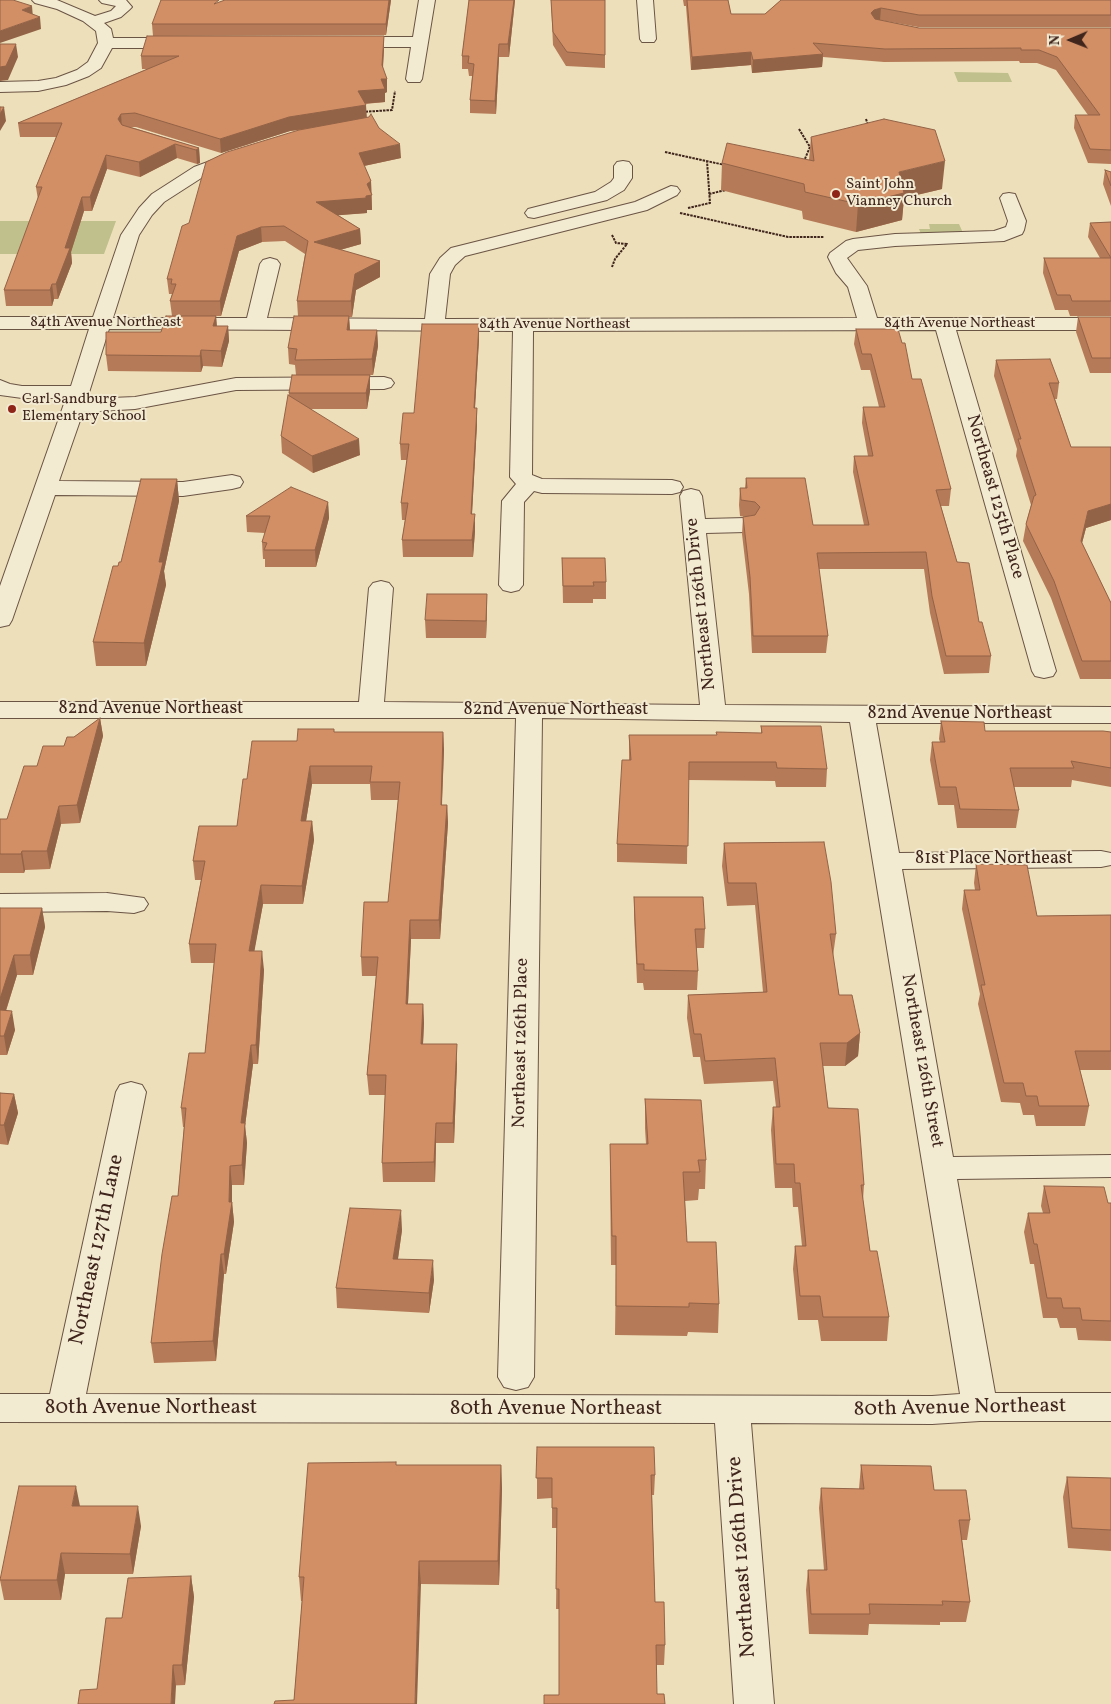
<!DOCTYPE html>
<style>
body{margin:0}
#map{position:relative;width:1111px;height:1704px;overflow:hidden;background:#eddfba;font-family:Vollkorn,serif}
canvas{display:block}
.north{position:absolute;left:1046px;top:15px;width:50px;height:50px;-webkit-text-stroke:4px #f3ead2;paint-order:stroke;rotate:269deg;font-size:14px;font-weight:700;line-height:20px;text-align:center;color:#3f251c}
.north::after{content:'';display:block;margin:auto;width:18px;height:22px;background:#3f251c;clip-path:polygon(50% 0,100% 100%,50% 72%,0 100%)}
</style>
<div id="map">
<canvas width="1111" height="1704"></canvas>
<div class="north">N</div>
</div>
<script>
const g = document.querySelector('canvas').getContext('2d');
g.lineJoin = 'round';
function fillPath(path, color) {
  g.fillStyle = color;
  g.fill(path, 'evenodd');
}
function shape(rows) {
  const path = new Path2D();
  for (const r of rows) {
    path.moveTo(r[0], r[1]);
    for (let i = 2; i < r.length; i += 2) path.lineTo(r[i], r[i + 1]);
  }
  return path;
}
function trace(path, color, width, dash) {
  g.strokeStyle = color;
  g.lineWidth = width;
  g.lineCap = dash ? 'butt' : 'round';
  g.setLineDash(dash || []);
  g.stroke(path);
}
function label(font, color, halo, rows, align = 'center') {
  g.font = font + ' Vollkorn,serif';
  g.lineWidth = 4;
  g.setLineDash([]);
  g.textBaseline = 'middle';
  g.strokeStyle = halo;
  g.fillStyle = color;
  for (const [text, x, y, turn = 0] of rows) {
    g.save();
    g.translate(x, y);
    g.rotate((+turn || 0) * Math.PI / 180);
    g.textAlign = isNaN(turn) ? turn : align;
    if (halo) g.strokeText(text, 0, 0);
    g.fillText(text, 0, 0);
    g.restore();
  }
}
fillPath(shape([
 [954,72,1008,73,1012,82,958,82],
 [0,221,116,221,104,254,0,254],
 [929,224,959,224,964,235,922,236,919,229,930,229]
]), '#bfc08b');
const minor = shape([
 [32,0,57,0,95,16,111,11,116,6,102,3,99,0,126,0,132,7,129,10,121,17,104,23,111,29,113,38,183,38,189,40,191,43,189,46,183,48,112,48,101,68,89,76,66,85,38,91,0,92,0,82,38,81,56,78,77,70,88,62,98,43,96,31,83,21,57,9,35,3,32,0],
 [419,0,435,0,422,79,420,82,408,82,406,79,411,47,346,47,340,45,338,42,340,39,346,37,413,37,419,0],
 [637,0,653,0,656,39,654,42,642,42,640,39,637,0],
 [240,150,246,151,249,155,246,159,206,175,164,202,152,215,139,235,113,318,247,318,260,264,263,260,270,258,277,260,280,264,267,318,425,319,430,274,440,258,451,248,635,202,671,186,677,187,680,191,677,195,647,210,465,256,455,265,450,274,445,319,857,318,848,287,836,273,828,257,830,253,846,241,853,239,895,234,994,231,1006,227,1008,221,1000,198,1003,194,1009,193,1015,194,1026,221,1024,230,1022,234,1004,241,895,246,858,250,847,258,867,286,877,318,1111,318,1111,330,956,330,1056,671,1053,676,1044,678,1035,676,1032,671,936,330,533,331,532,475,542,479,672,480,680,482,683,487,680,492,672,494,542,493,534,491,524,502,523,585,519,590,511,592,503,590,499,585,502,501,516,484,510,477,513,331,109,329,87,399,135,397,236,378,384,377,391,379,394,383,391,387,384,389,236,390,135,409,83,412,59,481,183,482,232,475,240,477,243,482,240,487,232,489,183,496,55,495,12,620,9,625,0,627,0,586,66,398,22,398,0,395,0,380,10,384,22,386,71,386,89,329,0,329,0,317,93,317,121,235,139,208,152,194,194,167,240,150],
 [623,161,629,162,632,166,632,178,624,190,607,200,534,218,528,217,525,213,528,209,595,192,611,182,614,178,614,166,617,162,623,161],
 [691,489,699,491,702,496,705,519,746,518,754,520,757,525,754,530,746,532,706,533,725,705,1111,707,1111,723,876,723,899,853,1101,851,1111,853,1111,865,1101,867,902,869,953,1157,1111,1155,1111,1177,957,1179,995,1393,1111,1393,1111,1421,980,1421,932,1424,751,1423,774,1704,734,1704,715,1423,0,1422,0,1394,50,1394,116,1092,120,1085,131,1082,142,1085,146,1092,86,1394,932,1396,960,1394,850,722,542,718,534,1377,528,1387,516,1390,504,1387,498,1377,516,718,0,718,0,702,359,702,369,588,373,583,381,581,389,583,393,588,384,702,700,705,680,496,683,491,691,489],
 [107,893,144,898,148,904,144,910,134,913,107,911,0,912,0,894,107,893]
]);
trace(minor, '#6a5444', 2);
trace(shape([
 [362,112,392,110,395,91],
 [866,119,868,125],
 [799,129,810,147,804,161],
 [665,152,725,165],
 [709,194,726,190],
 [688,208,710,203,707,161],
 [680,213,788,237,824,237],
 [612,235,616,243,627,244,615,259,612,267]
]), '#3f251c', 2, [2.5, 1]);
fillPath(minor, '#f3ead2');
fillPath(shape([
 [391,0,386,35,153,36,152,24],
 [469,0,515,0,509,57,499,57,496,114,470,113,470,100,472,76,469,76,468,69,462,69,462,56],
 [551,0,605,0,605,68,566,66,553,45],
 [683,0,728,0,731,14,765,14,781,0,1111,0,1111,27,918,27,880,20,919,28,1111,28,1111,164,1088,163,1074,128,1075,115,1088,115,1056,70,1037,63,1020,63,1019,61,884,62,823,57,822,67,752,73,751,65,691,70,686,6,684,6],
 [384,36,384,49,383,69,387,79,387,92,385,93,385,102,365,104,366,117,379,128,401,158,364,166,371,181,372,210,367,210,367,213,338,215,360,229,361,244,340,250,380,261,380,277,356,290,352,317,349,317,350,330,377,330,378,346,373,375,370,375,370,391,367,409,311,409,360,455,313,473,282,453,281,436,289,393,296,375,295,365,289,364,288,348,298,316,297,301,305,254,285,241,262,242,239,251,221,316,216,316,217,326,228,326,229,341,222,367,203,366,201,372,108,371,106,355,161,332,172,316,170,301,172,294,169,294,167,279,189,223,299,130,290,131,221,153,136,127,131,127,199,148,200,163,197,164,177,158,140,177,107,169,92,211,84,211,71,252,72,263,58,299,54,299,52,306,6,306,4,290,38,200,36,187,56,137,20,137,18,123,147,69,142,69,141,56],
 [811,137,942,189,904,198,902,220,856,232,803,219,802,211,721,190,722,163,809,160],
 [1105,170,1111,172,1111,206,1103,184],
 [1111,222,1111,316,1070,316,1068,310,1055,310,1043,273,1044,258,1100,258,1088,237,1090,223],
 [1078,317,1111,317,1111,373,1090,373,1076,332],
 [479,324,479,339,475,408,477,408,477,424,472,514,475,531,473,557,403,557,402,540,405,520,402,520,401,503,407,460,401,460,400,444,414,413],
 [856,329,912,379,951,489,949,506,941,506,957,562,991,656,989,673,944,674,930,613,924,569,819,569,828,636,826,653,752,653,749,594,742,534,743,517,745,517,740,516,739,505,740,488,745,488,746,478,813,525,864,525,853,472,854,456,868,456,862,423,863,407,879,407,870,370,861,370,854,344],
 [996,360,1059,383,1057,399,1055,399,1071,447,1111,447,1111,520,1086,528,1082,543,1111,603,1111,679,1080,679,1051,598,1023,541,1026,524,1031,505,1016,456,1017,449,994,376],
 [177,479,179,501,164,571,166,585,146,666,96,666,93,642,118,566],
 [328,502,329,518,316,567,265,567,265,559,263,559,262,542,265,533,247,532,246,516],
 [562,558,606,582,606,599,593,599,593,603,563,603],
 [487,594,487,611,486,638,426,638,425,620],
 [100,718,103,736,80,823,61,824,50,869,25,870,24,873,0,873,0,819,7,819,37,766,64,746,74,737],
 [941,721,985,731,1111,732,1111,787,1072,780,1071,787,1014,787,1019,810,1016,828,957,828,954,805,938,805,930,760,932,742,940,742,939,739],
 [761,726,827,769,826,787,776,787,775,781,688,780,687,864,617,862,617,844,629,760,629,735,716,735,761,733],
 [334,732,443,732,444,750,442,805,447,805,448,823,440,939,411,939,408,1004,423,1004,424,1023,423,1044,457,1063,454,1143,436,1143,435,1182,383,1182,382,1163,385,1095,369,1095,367,1075,376,976,362,976,361,957,388,902,398,800,371,800,370,784,312,784,306,821,312,821,314,840,303,904,263,904,254,951,264,970,258,1064,253,1064,245,1126,247,1143,244,1185,232,1185,232,1202,234,1222,226,1274,224,1274,216,1361,154,1363,151,1343,178,1196,184,1127,183,1127,181,1108,205,1053,214,963,191,963,189,944,201,880,195,880,193,861,237,826,247,779,297,741],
 [724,843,836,934,833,956,839,995,860,1033,858,1056,845,1066,823,1066,828,1108,864,1185,863,1200,870,1251,889,1317,887,1341,821,1341,818,1320,798,1320,793,1269,795,1246,802,1246,798,1207,793,1207,792,1188,775,1188,771,1130,773,1107,776,1107,773,1081,704,1084,700,1057,693,1057,687,1018,688,995,763,992,755,905,727,906,722,866],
 [976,864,1037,916,1111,915,1111,1070,1080,1070,1089,1106,1085,1126,1036,1126,1034,1115,1023,1115,1020,1103,1001,1102,978,1004,980,994,962,909,964,890,975,890,974,883],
 [634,897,705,929,704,948,696,948,698,971,697,990,644,990,643,983,637,983,634,915],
 [0,908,42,908,45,927,33,975,17,975,6,1011,15,1030,7,1055,0,1055],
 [0,1093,14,1094,18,1113,8,1145,0,1144],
 [645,1099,706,1160,705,1189,699,1189,698,1200,685,1201,687,1242,719,1304,718,1333,688,1332,687,1336,615,1335,616,1265,611,1265,610,1173,610,1144,646,1144,645,1128],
 [1044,1186,1108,1203,1111,1203,1111,1341,1078,1340,1076,1328,1060,1328,1057,1318,1043,1318,1034,1264,1030,1264,1024,1232,1028,1213,1043,1213,1041,1206],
 [402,1230,398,1259,434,1280,429,1313,337,1308,336,1288],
 [537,1447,655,1475,654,1495,652,1495,655,1602,665,1645,664,1665,656,1665,559,1695,559,1609,556,1609,557,1528,552,1528,552,1498,537,1499],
 [396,1465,501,1465,502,1489,499,1585,421,1584,294,1700,302,1601,301,1601,299,1577],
 [861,1465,934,1490,970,1520,967,1540,962,1540,970,1602,966,1622,940,1622,940,1625,869,1624,868,1635,809,1634,806,1590,808,1570,824,1570,819,1508,821,1488,859,1489],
 [1067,1477,1111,1478,1111,1551,1068,1548,1063,1497],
 [80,1506,141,1526,133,1574,65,1574,61,1600,4,1600,0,1580],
 [191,1576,194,1597,185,1685,97,1689,122,1618]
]), '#b57a57');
fillPath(shape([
 [389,0,391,0,386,35,386,24],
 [514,0,515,0,509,57,508,44],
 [32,6,33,18,22,10],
 [881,8,880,20,870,26,871,13,874,10],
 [40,17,41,29,0,43,0,31],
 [384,36,384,49,382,79,382,65],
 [16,44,18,57,8,80,0,81,0,67],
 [499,44,499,57,496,114,495,101],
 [751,52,751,65,691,70,692,57],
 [823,54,822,67,752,73,753,60],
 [381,79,387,79,387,92,385,93,385,102,359,104,358,91],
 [366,105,367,119,290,131,221,153,220,139,289,117],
 [4,107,6,121,0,131,0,114],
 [121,114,122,128,118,119],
 [175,144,177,158,140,177,139,162],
 [400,144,401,158,359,167,359,153],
 [199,148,200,163,197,164,196,150],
 [106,155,107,169,92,211,90,197],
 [945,161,942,189,904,198,902,220,856,232,858,204,899,172],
 [371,181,372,210,367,210,367,213,317,217,316,202,367,184],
 [82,197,84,211,71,252,72,263,58,299,56,284,65,248],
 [261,227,262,242,239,251,221,316,220,301,237,236],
 [360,229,361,244,315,257,314,242],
 [380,261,380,277,356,290,352,317,351,301,355,274],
 [52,284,54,299,52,306,50,290],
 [216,316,217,331,213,326],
 [349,316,350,332,347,330],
 [479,324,479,339,474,424,474,408],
 [228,326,229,341,222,367,221,351],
 [377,330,378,346,373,375,372,359],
 [201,350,203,366,201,372,200,356],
 [370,375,370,391,367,409,366,393],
 [477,408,477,424,471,531,471,514],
 [359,439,360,455,313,473,312,456],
 [177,479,179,501,164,571,166,585,146,666,144,643,159,562],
 [328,502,329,518,316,567,315,550],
 [1111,504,1111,520,1086,528,1078,558,1081,541,1088,511],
 [475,514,475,531,473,557,472,540],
 [487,594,487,611,486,638,486,621],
 [100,718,103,736,80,823,77,805],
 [443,732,444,750,441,823,441,805],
 [310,766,312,784,303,840,301,821],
 [447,805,448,823,440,939,439,920],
 [59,806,61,824,50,869,47,851],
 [312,821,314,840,303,904,302,886],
 [22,851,25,870,24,873,21,854],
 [261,885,263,904,251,970,249,951],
 [42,908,45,927,33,975,30,955],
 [410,920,411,939,407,1023,406,1004],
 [262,951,264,970,258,1064,256,1045],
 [14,955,17,975,0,1029,0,999],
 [423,1004,424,1023,422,1063,421,1044],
 [12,1011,15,1030,7,1055,4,1036],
 [860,1033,858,1056,845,1066,847,1043],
 [457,1044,457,1063,454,1143,453,1123],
 [251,1045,253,1064,245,1126,247,1143,244,1185,242,1165,241,1123],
 [14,1094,18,1113,8,1145,4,1125],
 [436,1123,436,1143,435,1182,434,1162],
 [230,1166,232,1185,232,1204,232,1202,234,1222,226,1274,224,1254,229,1202],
 [401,1210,402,1230,395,1279,393,1259],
 [221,1254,224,1274,216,1361,213,1341],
 [433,1260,434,1280,429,1313,429,1293],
 [501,1465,502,1489,499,1585,498,1561],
 [76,1486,80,1506,72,1506],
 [138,1506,141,1526,133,1574,130,1554],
 [61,1553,65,1574,61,1600,57,1580],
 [419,1561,421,1584,417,1704,415,1704],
 [191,1576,194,1597,185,1685,182,1665],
 [173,1665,176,1686,175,1704,171,1704]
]), '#936347');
const building = shape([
 [0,0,13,0,32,6,22,10,40,17,0,31,0,0],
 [161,0,219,0,214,4,225,0,389,0,386,24,152,24,161,0],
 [469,0,514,0,508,44,499,44,495,101,470,100,474,64,468,63,469,56,462,56,469,0],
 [551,0,605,0,605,55,567,52,553,32,551,0],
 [687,0,728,0,731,14,765,14,781,0,1111,0,1111,15,919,15,881,8,874,10,871,13,875,19,919,28,1111,28,1111,150,1090,149,1075,115,1100,115,1057,57,1039,50,1021,50,1021,48,885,49,813,43,823,54,753,60,751,52,692,57,687,0],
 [147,36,384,36,382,65,387,79,381,79,385,89,358,91,366,105,289,117,220,139,135,113,121,114,118,119,122,125,199,148,196,150,175,144,139,162,106,155,90,197,82,197,65,248,70,248,56,284,52,284,50,290,4,290,42,187,36,187,62,123,18,123,179,56,141,56,147,36],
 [0,44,16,44,6,66,0,67,0,44],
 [0,107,4,107,0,114,0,107],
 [371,114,379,128,400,144,359,153,371,181,367,184,372,195,366,196,366,198,316,202,360,229,314,242,380,261,355,274,351,301,297,301,308,241,284,226,261,227,237,236,220,301,170,301,176,284,171,284,172,279,167,279,182,226,189,223,206,162,227,152,299,130,369,117,371,114],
 [884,119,935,130,945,161,899,172,904,193,858,204,805,192,804,184,722,163,727,143,814,161,811,137,884,119],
 [1105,170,1111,172,1111,186,1105,170],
 [1111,222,1111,258,1090,223,1111,222],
 [1044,258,1111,258,1111,301,1072,301,1070,295,1057,295,1044,258],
 [166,316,216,316,213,326,228,326,221,351,201,350,200,356,106,355,106,332,161,332,166,316],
 [294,316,349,316,347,330,377,330,372,359,295,360,297,349,288,348,294,316],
 [1078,317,1111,317,1111,358,1092,358,1078,317],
 [422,324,479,324,474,408,477,408,471,514,475,514,472,540,402,540,408,503,401,503,409,444,400,444,403,413,414,413,422,324],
 [856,329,898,329,902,343,905,343,912,379,921,379,951,489,936,490,957,562,969,563,979,622,982,622,991,656,946,656,932,596,926,552,817,553,828,636,753,636,750,577,743,517,755,515,760,507,755,502,741,500,740,488,747,488,746,478,805,478,813,525,869,525,854,456,873,456,863,407,885,407,871,354,862,354,856,329],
 [1050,359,1059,383,1049,383,1071,447,1111,447,1111,504,1088,511,1081,541,1111,603,1111,661,1082,661,1054,581,1026,524,1034,496,1036,495,1018,439,1021,439,996,360,1050,359],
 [292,375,370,375,366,393,289,393,292,375],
 [288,395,359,439,312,456,281,436,288,395],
 [141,479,177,479,159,562,163,562,144,643,93,642,113,566,118,566,119,562,121,562,141,479],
 [291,487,328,502,315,550,264,550,267,543,262,542,270,516,246,516,291,487],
 [562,558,605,558,606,582,593,582,594,586,563,586,562,558],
 [427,594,487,594,486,621,425,620,427,594],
 [100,718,77,805,59,806,47,851,22,851,21,854,0,854,0,819,7,819,24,766,37,766,43,746,64,746,67,737,74,737,100,718],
 [941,721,984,722,985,731,1103,731,1111,732,1111,768,1071,761,1074,768,1010,768,1019,810,960,809,956,787,940,787,932,742,945,742,941,721],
 [761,726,821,726,827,769,777,768,776,762,689,762,688,846,617,844,622,760,631,760,629,735,717,735,716,732,762,733,761,726],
 [298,729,334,729,334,732,443,732,441,805,447,805,439,920,410,920,406,1004,423,1004,421,1044,457,1044,453,1123,436,1123,434,1162,382,1163,386,1075,367,1075,378,957,361,957,364,902,388,902,400,782,370,782,372,766,310,766,301,821,312,821,302,886,261,885,249,951,262,951,256,1045,251,1045,241,1123,245,1123,242,1165,230,1166,229,1202,232,1202,224,1254,221,1254,213,1341,151,1343,162,1254,172,1196,178,1196,186,1108,181,1108,189,1053,205,1053,216,944,189,944,205,861,193,861,199,826,237,826,243,779,247,779,252,741,297,741,298,729],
 [824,842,831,882,836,934,830,934,839,995,852,995,860,1033,847,1043,820,1043,828,1108,858,1109,864,1185,861,1185,870,1251,877,1251,889,1317,823,1317,820,1296,800,1296,795,1246,806,1246,800,1183,795,1183,794,1164,776,1164,773,1107,780,1107,775,1058,705,1061,701,1034,694,1034,688,995,767,992,756,883,728,883,724,843,824,842],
 [976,864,1027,865,1037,916,1111,915,1111,1051,1075,1051,1089,1106,1039,1106,1037,1096,1026,1096,1023,1083,1004,1083,981,985,985,985,964,890,980,890,976,864],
 [634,897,703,897,705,929,695,929,698,971,644,970,644,964,637,964,634,897],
 [0,908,42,908,30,955,14,955,0,999,0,908],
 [0,1010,12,1011,4,1036,0,1036,0,1010],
 [0,1093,14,1094,4,1125,0,1125,0,1093],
 [645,1099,701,1100,706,1160,698,1160,700,1172,683,1172,687,1242,716,1242,719,1304,689,1303,689,1307,616,1306,616,1236,612,1236,610,1144,648,1144,645,1099],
 [1044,1186,1104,1187,1108,1203,1111,1203,1111,1321,1082,1320,1080,1308,1063,1308,1061,1298,1047,1298,1037,1244,1034,1244,1028,1213,1050,1213,1044,1186],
 [350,1208,401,1210,393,1259,433,1260,429,1293,336,1288,350,1208],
 [537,1447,654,1447,655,1475,651,1475,655,1602,664,1602,665,1645,656,1645,657,1694,664,1694,665,1704,544,1704,544,1695,559,1695,559,1589,556,1589,557,1508,552,1508,552,1478,536,1478,537,1447],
 [396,1462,396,1465,501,1465,498,1561,419,1561,415,1704,274,1704,275,1701,294,1700,304,1577,299,1577,308,1463,396,1462],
 [861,1465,931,1466,934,1490,966,1490,970,1520,959,1520,970,1602,942,1601,943,1605,869,1604,870,1614,811,1614,808,1570,827,1570,821,1488,864,1489,861,1465],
 [1067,1477,1111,1478,1111,1530,1072,1528,1067,1477],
 [19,1486,76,1486,72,1506,138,1506,130,1554,61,1553,57,1580,0,1580,19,1486],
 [191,1576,182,1665,173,1665,171,1704,78,1704,80,1690,97,1689,106,1618,122,1618,128,1578,191,1576]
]);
fillPath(building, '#d28e65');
trace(building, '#936347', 1);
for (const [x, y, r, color] of [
 [836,194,5,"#8f2418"],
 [12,409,5,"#8f2418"]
]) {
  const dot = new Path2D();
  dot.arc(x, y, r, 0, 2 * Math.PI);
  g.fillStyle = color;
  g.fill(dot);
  trace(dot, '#f3ead2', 2);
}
label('15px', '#3f251c', '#f3ead2', [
 ["Saint John",846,185],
 ["Vianney Church",846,202],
 ["Carl Sandburg",22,400],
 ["Elementary School",22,417]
], 'left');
label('15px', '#3f251c', '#f3ead2', [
 ["84th Avenue Northeast",106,323],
 ["84th Avenue Northeast",960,324],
 ["84th Avenue Northeast",555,325]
]);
label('18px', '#3f251c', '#f3ead2', [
 ["Northeast 125th Place",994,497,74],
 ["Northeast 126th Drive",702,604,-96],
 ["82nd Avenue Northeast",151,710],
 ["82nd Avenue Northeast",556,711],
 ["82nd Avenue Northeast",960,715],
 ["81st Place Northeast",994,860],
 ["Northeast 126th Place",522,1043,-89],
 ["Northeast 126th Street",921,1061,80]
]);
label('21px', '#3f251c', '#f3ead2', [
 ["Northeast 127th Lane",98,1250,-78],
 ["80th Avenue Northeast",151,1409],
 ["80th Avenue Northeast",960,1409,-1],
 ["80th Avenue Northeast",556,1410],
 ["Northeast 126th Drive",743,1557,-94]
]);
</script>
